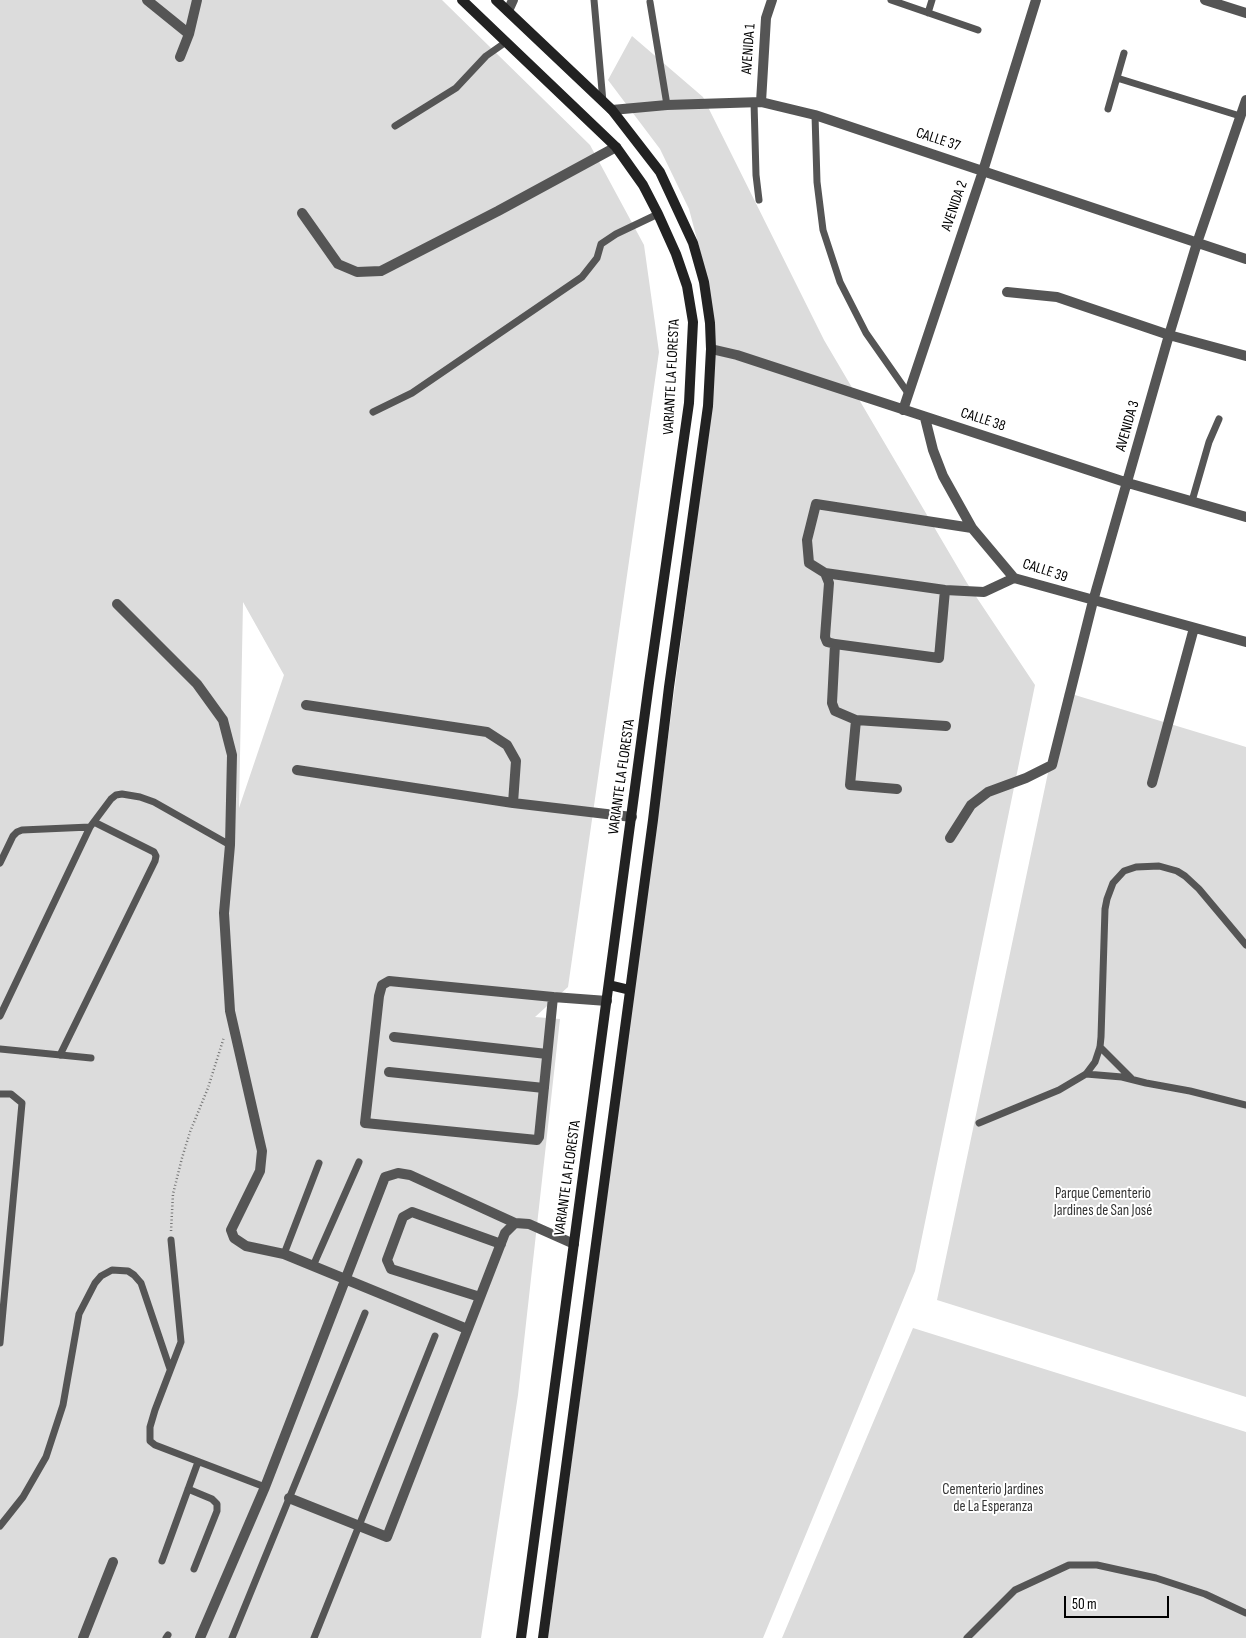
<!DOCTYPE html>
<meta charset="utf-8">
<style>
body{margin:0}
#map{position:relative;width:1246px;height:1638px;overflow:hidden;background:#fff;font-family:"Sofia Sans Condensed",sans-serif}
canvas{display:block}
.scale{position:absolute;left:1064px;top:1596px;width:105px;height:22px;box-sizing:border-box;border:2px solid #000;border-top:0;padding-left:6px;font-size:15px;line-height:18px;white-space:nowrap;color:#000;-webkit-text-stroke:4px #fff;paint-order:stroke}
</style>
<div id="map">
<canvas width="1246" height="1638"></canvas>
<div class="scale">50 m</div>
</div>
<script>
const g = document.querySelector('canvas').getContext('2d');
g.lineJoin = 'round';
function fillPath(path, color) {
  g.fillStyle = color;
  g.fill(path, 'evenodd');
}
function shape(rows) {
  const path = new Path2D();
  for (const r of rows) {
    path.moveTo(r[0], r[1]);
    for (let i = 2; i < r.length; i += 2) path.lineTo(r[i], r[i + 1]);
  }
  return path;
}
function trace(path, color, width, dash) {
  g.strokeStyle = color;
  g.lineWidth = width;
  g.lineCap = dash ? 'butt' : 'round';
  g.setLineDash(dash || []);
  g.stroke(path);
}
function label(font, color, halo, rows, align = 'center') {
  g.font = font + ' "Sofia Sans Condensed",sans-serif';
  g.lineWidth = 4;
  g.setLineDash([]);
  g.textBaseline = 'middle';
  g.strokeStyle = halo;
  g.fillStyle = color;
  for (const [text, x, y, turn = 0] of rows) {
    g.save();
    g.translate(x, y);
    g.rotate((+turn || 0) * Math.PI / 180);
    g.textAlign = isNaN(turn) ? turn : align;
    if (halo) g.strokeText(text, 0, 0);
    g.fillText(text, 0, 0);
    g.restore();
  }
}
fillPath(shape([
 [0,0,442,0,590,145,644,245,659,352,568,987,535,1017,560,1019,518,1395,481,1638,0,1638],
 [243,602,284,675,239,808],
 [632,36,703,97,824,340,967,583,1035,685,915,1271,763,1638,548,1638,696,528,714,358,708,281,689,209,660,149,608,80],
 [1065,692,1246,747,1246,1397,937,1300],
 [913,1328,1246,1432,1246,1638,782,1638]
]), '#dcdcdc');
trace(shape([
 [171,1231,173,1194,182,1158,190,1132,208,1088,224,1037]
]), '#777', 2.5, [1, 2.5]);
trace(shape([
 [594,0,603,102],
 [891,0,978,30],
 [650,2,667,105],
 [928,13,932,0],
 [1117,78,1240,116],
 [754,102,756,175,759,200],
 [1108,109,1124,53],
 [815,115,817,182,823,230,840,282,866,333,908,393],
 [395,126,456,88,486,56,506,42],
 [373,412,412,393,582,277,597,258,601,244,616,234,658,214],
 [1192,501,1209,442,1219,419],
 [0,863,13,836,17,832,22,830,90,827,111,799,116,795,122,794,140,797,154,802,230,845],
 [0,1016,90,827],
 [1100,1047,1131,1078],
 [0,1049,91,1058],
 [60,1055,155,861,156,856,154,852,94,822],
 [1086,1074,1122,1077,1146,1083,1190,1091,1246,1105],
 [0,1094,11,1094,22,1103,0,1343],
 [979,1123,1059,1090,1086,1074,1095,1062,1100,1047,1101,1037,1105,909,1107,899,1113,883,1124,871,1136,867,1159,866,1177,871,1185,876,1199,889,1246,945],
 [171,1240,181,1342,155,1410,150,1427,150,1441,155,1445,265,1487],
 [284,1254,319,1163],
 [313,1266,359,1162],
 [188,1489,212,1499,217,1504,217,1511,194,1569],
 [0,1526,23,1497,46,1457,63,1405,79,1314,95,1283,101,1276,112,1270,128,1271,134,1275,141,1283,170,1369],
 [162,1561,198,1462],
 [166,1638,168,1635],
 [232,1638,365,1313],
 [314,1638,435,1336],
 [967,1638,1015,1590,1069,1565,1097,1565,1156,1578,1205,1594,1246,1613]
]), '#555', 7);
trace(shape([
 [147,0,189,34],
 [1205,0,1246,13],
 [508,11,513,0],
 [180,57,189,34,197,0],
 [761,102,766,18,772,0],
 [612,110,667,105,761,102,815,115,1246,259],
 [302,213,338,264,357,272,381,271,498,211,616,147],
 [1007,292,1057,297,1169,335,1246,356],
 [711,349,737,355,1128,483,1246,517],
 [903,410,983,171,1036,0],
 [925,418,933,450,943,476,972,528,1014,578,1246,642],
 [825,573,945,590,984,592,1014,578],
 [117,604,197,684,223,720,232,755,230,845,224,913,230,1011,262,1151,260,1171,231,1230,234,1238,246,1246,284,1254,467,1329],
 [835,644,939,658,945,590],
 [306,705,487,732,507,745,516,761,513,803],
 [856,720,946,726],
 [297,770,513,803,632,817],
 [1152,783,1194,628],
 [897,789,850,785,856,720,835,711,832,703,835,644,827,642,825,637,829,583,825,573,809,563,807,540,816,504,972,528],
 [950,838,971,805,988,792,1026,778,1052,765,1093,601,1169,335,1197,243,1246,100],
 [553,997,539,1137,537,1140,365,1123,379,996,382,985,389,981,553,997,607,1001],
 [394,1037,547,1054],
 [389,1072,544,1088],
 [480,1297,391,1269,387,1260,403,1217,412,1212,501,1244],
 [289,1498,387,1537,505,1233,515,1223],
 [83,1638,113,1562],
 [200,1638,265,1487,385,1177,398,1173,410,1175,515,1223,529,1224,574,1244]
]), '#555', 10);
trace(shape([
 [462,0,616,147,643,185,658,214,676,254,687,286,693,322,689,403,649,683,521,1638],
 [496,0,612,110,660,172,693,243,704,282,710,323,711,349,708,406,669,687,653,820,543,1638],
 [609,985,630,990]
]), '#222', 10);
label('15px', '#000', '#fff', [
 ["AVENIDA 1",749,49,-86],
 ["CALLE 37",938,140,18],
 ["AVENIDA 2",955,206,-71],
 ["VARIANTE LA FLORESTA",672,377,-87],
 ["CALLE 38",983,420,18],
 ["AVENIDA 3",1128,426,-74],
 ["CALLE 39",1045,571,18],
 ["VARIANTE LA FLORESTA",622,777,-82],
 ["VARIANTE LA FLORESTA",568,1178,-82]
]);
label('15px', '#333', '#fff', [
 ["Parque Cementerio",1103,1194],
 ["Jardines de San José",1103,1211],
 ["Cementerio Jardines",993,1490],
 ["de La Esperanza",993,1507]
]);
</script>
